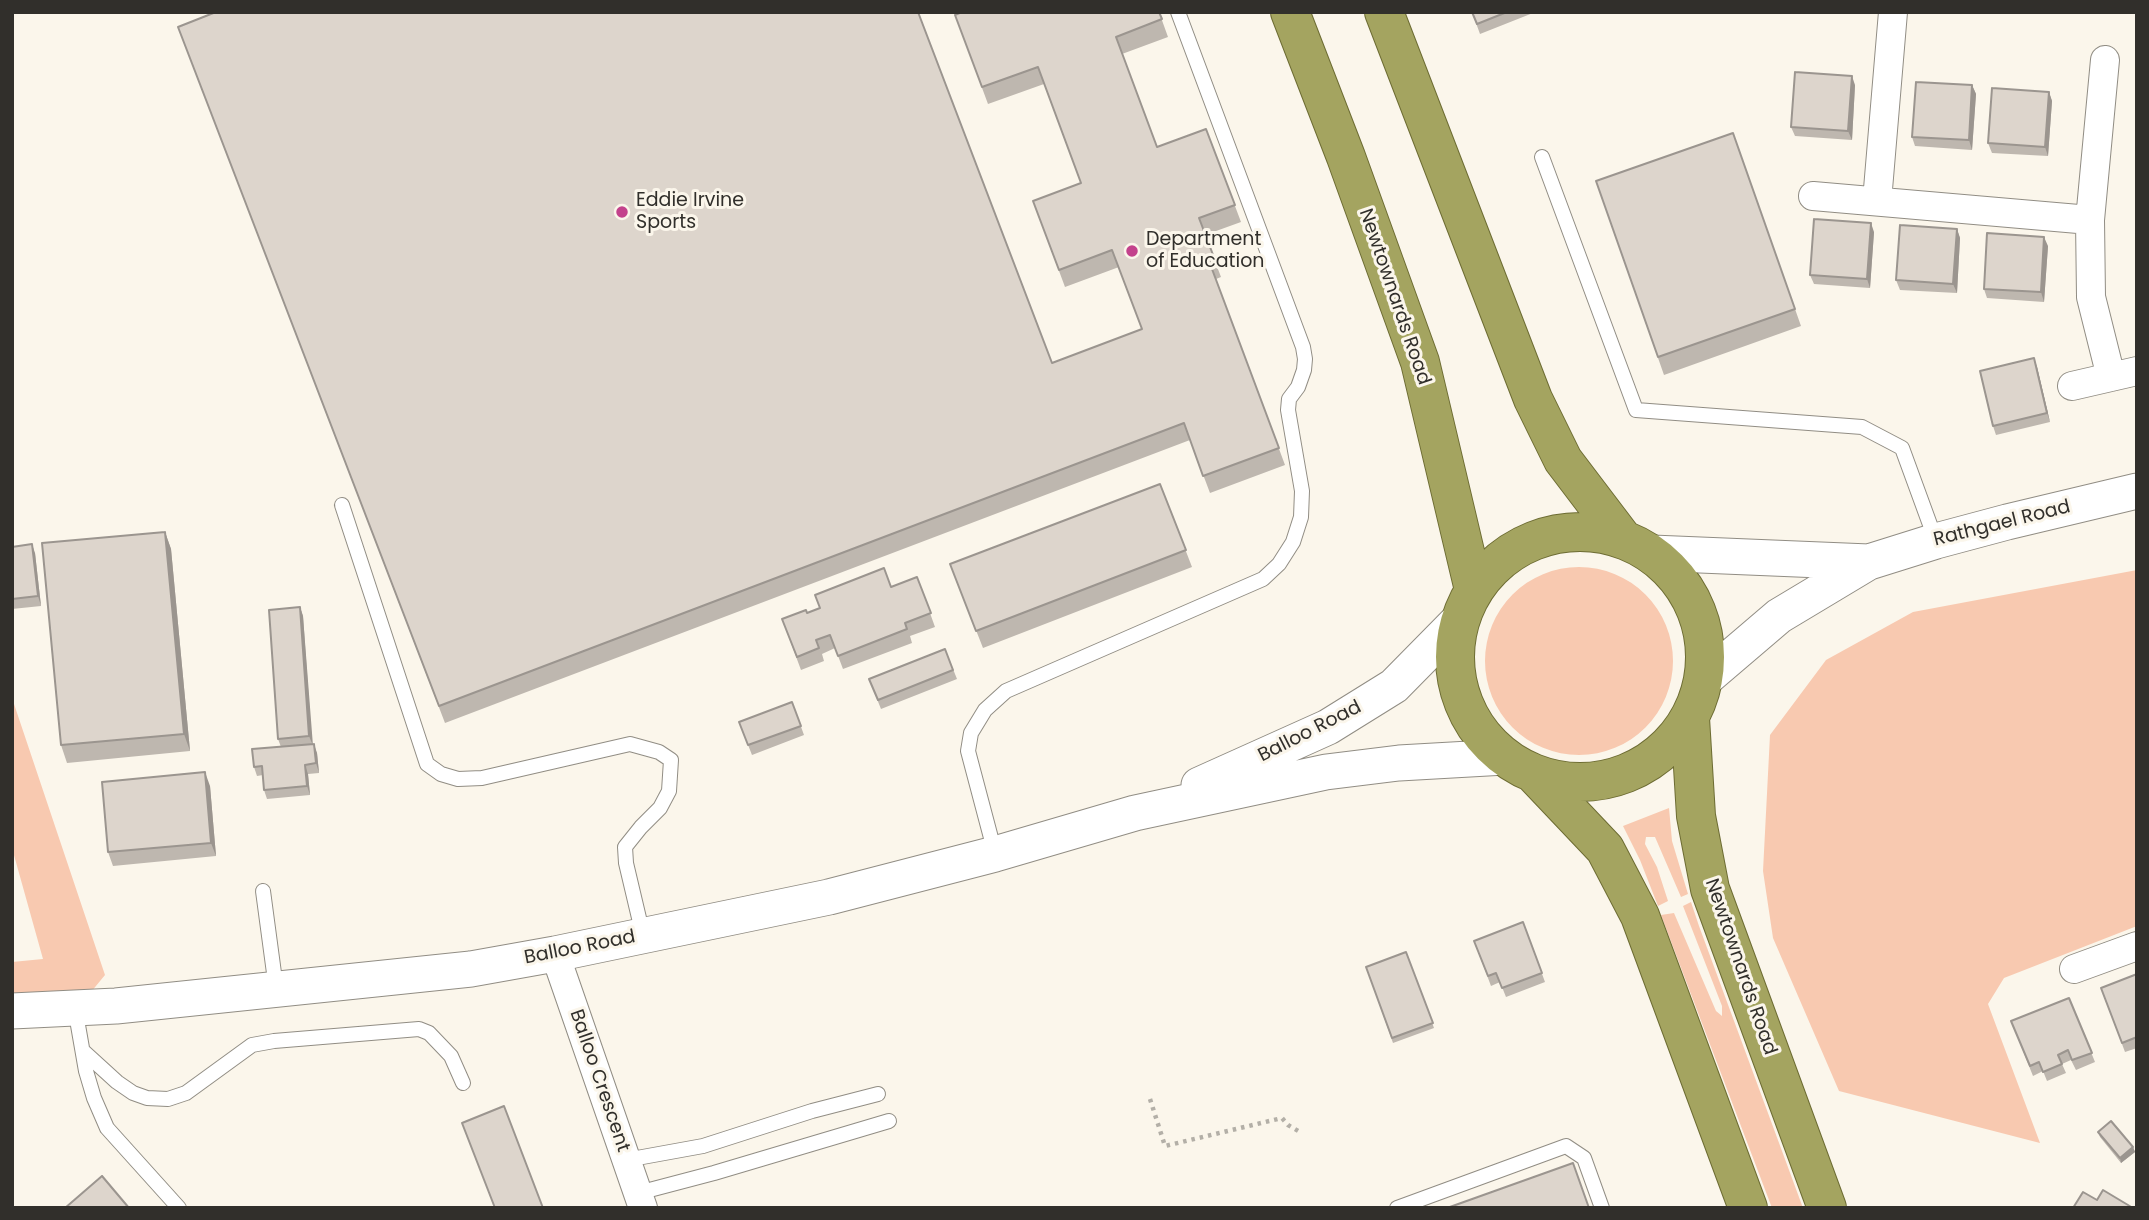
<!DOCTYPE html>
<style>
body{margin:0}
#map{position:relative;width:2149px;height:1220px;overflow:hidden;background:#fbf6eb;font-family:Poppins,sans-serif}
canvas{display:block}
.frame{position:absolute;inset:0;border:14px solid #312f2b;pointer-events:none}
</style>
<div id="map">
<canvas width="2149" height="1220"></canvas>
<div class="frame"></div>
</div>
<script>
const g = document.querySelector('canvas').getContext('2d');
g.lineJoin = 'round';
function fillPath(path, color) {
  g.fillStyle = color;
  g.fill(path, 'evenodd');
}
function shape(rows) {
  const path = new Path2D();
  for (const r of rows) {
    if (r.length === 3) {
      path.moveTo(r[0] + r[2], r[1]);
      path.arc(r[0], r[1], r[2], 0, 2 * Math.PI);
      continue;
    }
    path.moveTo(r[0], r[1]);
    for (let i = 2; i < r.length; i += 2) path.lineTo(r[i], r[i + 1]);
  }
  return path;
}
function trace(path, color, width, dash) {
  g.strokeStyle = color;
  g.lineWidth = width;
  g.lineCap = dash ? 'butt' : 'round';
  g.setLineDash(dash || []);
  g.stroke(path);
}
function label(font, color, halo, rows, align = 'center') {
  g.font = font + ' Poppins,sans-serif';
  g.lineWidth = 6;
  g.setLineDash([]);
  g.textBaseline = 'middle';
  g.strokeStyle = halo;
  g.fillStyle = color;
  for (const [text, x, y, turn = 0] of rows) {
    g.save();
    g.translate(x, y);
    g.rotate((+turn || 0) * Math.PI / 180);
    g.textAlign = isNaN(turn) ? turn : align;
    if (halo) g.strokeText(text, 0, 0);
    g.fillText(text, 0, 0);
    g.restore();
  }
}
fillPath(shape([
 [1579,661,94],
 [2137,570,2137,926,2004,978,1988,1004,2040,1143,1839,1091,1773,938,1763,871,1770,735,1826,660,1913,612],
 [12,698,105,975,91,992,12,997,12,962,43,959,12,848],
 [1669,808,1672,841,1688,894,1681,897,1655,837,1646,837,1645,844,1657,867,1668,901,1658,906,1640,860,1623,826],
 [1691,902,1699,926,1803,1208,1772,1208,1661,915,1674,913,1716,1011,1722,1016,1722,1006,1683,906]
]), '#f8c9b0');
const service = shape([
 [1542,157,1636,410,1862,427,1902,448,1936,541],
 [342,505,427,764,441,774,458,779,482,778,630,744,659,752,671,760,669,791,660,808,641,827,625,847,626,863,643,935],
 [995,853,968,751,971,733,985,710,1006,691,1263,579,1279,564,1293,542,1301,517,1302,491,1288,410,1289,399,1298,387,1304,370,1305,359,1303,347,1178,12],
 [263,891,276,988],
 [75,1008,86,1071,94,1098,107,1128,179,1208],
 [83,1051,117,1082,133,1093,147,1098,168,1099,186,1093,252,1045,274,1041,419,1029,429,1033,451,1056,463,1083],
 [626,1160,703,1146,812,1111,878,1094],
 [638,1193,714,1173,889,1121],
 [1397,1208,1566,1146,1584,1158,1602,1208]
]);
const minor = shape([
 [2105,60,2090,220,2091,297,2111,377],
 [1813,196,2090,220],
 [1877,201,1893,12],
 [2072,386,2137,371],
 [555,954,643,1208],
 [2074,969,2137,946]
]);
const tertiary = shape([
 [1652,553,1869,562],
 [1704,680,1779,616,1869,562,1936,541,2007,522,2137,491],
 [1199,785,1328,727,1394,686,1462,617],
 [12,1011,116,1006,471,969,555,954,829,897,995,854,1135,813,1326,772,1399,763,1505,757]
]);
const trunk = shape([
 [1290,12,1346,157,1420,362,1474,590],
 [1384,12,1533,399,1563,460,1623,539],
 [1580,657,125],
 [1690,718,1696,816,1710,889,1827,1208],
 [1533,773,1605,849,1640,916,1748,1208]
]);
trace(service, '#918d84', 16);
trace(minor, '#918d84', 30);
trace(tertiary, '#918d84', 37);
trace(trunk, '#6d6c33', 40);
trace(shape([
 [1150,1099,1165,1146,1282,1118,1288,1125,1300,1132]
]), '#b3afa7', 4.5, [3.5, 5]);
trace(service, '#fff', 14);
trace(minor, '#fff', 28);
trace(tertiary, '#fff', 35);
trace(trunk, '#a4a460', 38);
fillPath(shape([
 [1159,12,1168,37,1122,54,1157,147,1206,129,1241,222,1205,235,1221,277,1216,279,1285,465,1210,493,1190,440,445,723,178,27,1052,363,1142,329,1119,267,1065,287,1033,201,1081,183,1044,84,988,104,955,15],
 [1472,12,1533,12,1533,13,1480,34],
 [1855,85,1852,140,1795,136,1791,127],
 [1972,85,1976,94,1972,150,1915,146,1912,137],
 [2049,92,2052,101,2048,156,1992,153,1988,143],
 [1733,133,1801,326,1664,375,1596,181],
 [1957,229,1960,238,1957,293,1900,290,1896,280],
 [1874,232,1870,288,1814,284,1810,275],
 [2048,246,2044,302,1987,298,1984,289],
 [2037,367,2050,422,1996,435,1993,426],
 [1160,484,1192,567,983,648,950,564],
 [165,532,171,549,190,751,67,763,61,745],
 [12,547,35,553,41,606,12,609],
 [917,577,935,627,910,636,912,643,843,669,835,648,822,654,824,661,801,670,782,619,807,613,891,587],
 [300,607,303,616,312,744,317,753,319,773,308,774,310,795,267,799,264,790,263,775,257,776,254,767,281,747,278,739],
 [945,649,957,679,881,709,869,679],
 [792,702,804,735,752,755,739,722],
 [210,786,216,856,113,866,108,852],
 [1523,922,1545,982,1506,997,1500,982,1491,986,1474,941],
 [1406,952,1434,1028,1393,1043,1366,967],
 [2137,974,2137,1048,2125,1052,2101,988],
 [2069,998,2095,1062,2076,1070,2071,1060,2062,1064,2066,1073,2047,1081,2043,1071,2033,1076,2011,1021],
 [2098,1132,2133,1147,2135,1152,2121,1163,2100,1137]
]), '#beb7af');
fillPath(shape([
 [1852,76,1855,85,1852,140,1848,131],
 [1972,85,1976,94,1972,150,1969,140],
 [2049,92,2052,101,2048,156,2045,147],
 [1871,223,1874,232,1870,288,1867,279],
 [1957,229,1960,238,1957,293,1953,284],
 [2044,237,2048,246,2044,302,2041,292],
 [2034,358,2037,367,2050,422,2047,413],
 [165,532,171,549,190,751,184,734],
 [32,544,35,553,41,606,38,596],
 [300,607,303,616,313,746,309,736],
 [314,744,317,753,319,773,316,763],
 [305,765,308,774,310,795,307,786],
 [205,772,210,786,216,856,211,843],
 [2133,1147,2135,1152,2121,1163,2120,1158]
]), '#9b958f');
const building = shape([
 [216,12,918,12,1052,363,1142,329,1112,250,1059,270,1033,201,1081,183,1038,67,982,87,955,15,962,12,1159,12,1162,19,1116,37,1157,147,1206,129,1235,205,1199,218,1215,260,1209,261,1279,448,1203,476,1184,423,439,706,178,27,216,12],
 [1472,12,1507,12,1477,24,1472,12],
 [1795,72,1852,76,1848,131,1791,127,1795,72],
 [1916,82,1972,85,1969,140,1912,137,1916,82],
 [1992,88,2049,92,2045,147,1988,143,1992,88],
 [1733,133,1795,309,1658,357,1596,181,1733,133],
 [1814,219,1871,223,1867,279,1810,275,1814,219],
 [1900,225,1957,229,1953,284,1896,280,1900,225],
 [1987,233,2044,237,2041,292,1984,289,1987,233],
 [2034,358,2047,413,1993,426,1980,371,2034,358],
 [1160,484,1186,550,976,631,950,564,1160,484],
 [165,532,184,734,61,745,42,543,165,532],
 [32,544,38,596,12,599,12,547,32,544],
 [884,568,891,587,917,577,931,613,905,623,907,629,838,656,830,635,816,640,819,648,797,657,782,619,806,610,807,613,820,608,815,595,884,568],
 [300,607,309,736,278,739,269,610,300,607],
 [945,649,953,670,878,700,869,679,945,649],
 [792,702,801,726,748,745,739,722,792,702],
 [314,744,316,763,305,765,307,786,264,790,262,766,254,767,252,749,314,744],
 [205,772,211,843,108,852,102,782,205,772],
 [1523,922,1542,973,1502,988,1496,973,1488,976,1474,941,1523,922],
 [1406,952,1433,1023,1392,1038,1366,967,1406,952],
 [2137,974,2137,1037,2122,1043,2101,988,2137,974],
 [2069,998,2092,1053,2072,1060,2068,1050,2058,1055,2062,1064,2043,1072,2039,1062,2030,1066,2011,1021,2069,998],
 [504,1106,543,1208,495,1208,462,1123,504,1106],
 [2111,1121,2133,1147,2120,1158,2098,1132,2111,1121],
 [1573,1163,1589,1208,1447,1208,1573,1163],
 [102,1176,129,1208,65,1208,102,1176],
 [2103,1190,2133,1208,2073,1208,2083,1192,2097,1200,2103,1190]
]);
fillPath(building, '#ddd5cc');
trace(building, '#9b958f', 2);
for (const [x, y, r, color] of [
 [622,212,7,"#c3428c"],
 [1132,251,7,"#c3428c"]
]) {
  const dot = new Path2D();
  dot.arc(x, y, r, 0, 2 * Math.PI);
  g.fillStyle = color;
  g.fill(dot);
  trace(dot, '#fbf6eb', 2.5);
}
label('19px', '#312f2b', '#fbf6eb', [
 ["Eddie Irvine",636,201],
 ["Sports",636,223],
 ["Department",1146,240],
 ["of Education",1146,262]
], 'left');
label('19px', '#312f2b', '#fbf6eb', [
 ["Newtownards Road",1394,297,71],
 ["Rathgael Road",2002,524,-14],
 ["Balloo Road",1310,732,-27],
 ["Balloo Road",580,948,-11],
 ["Newtownards Road",1740,967,71],
 ["Balloo Crescent",599,1081,71]
]);
</script>
